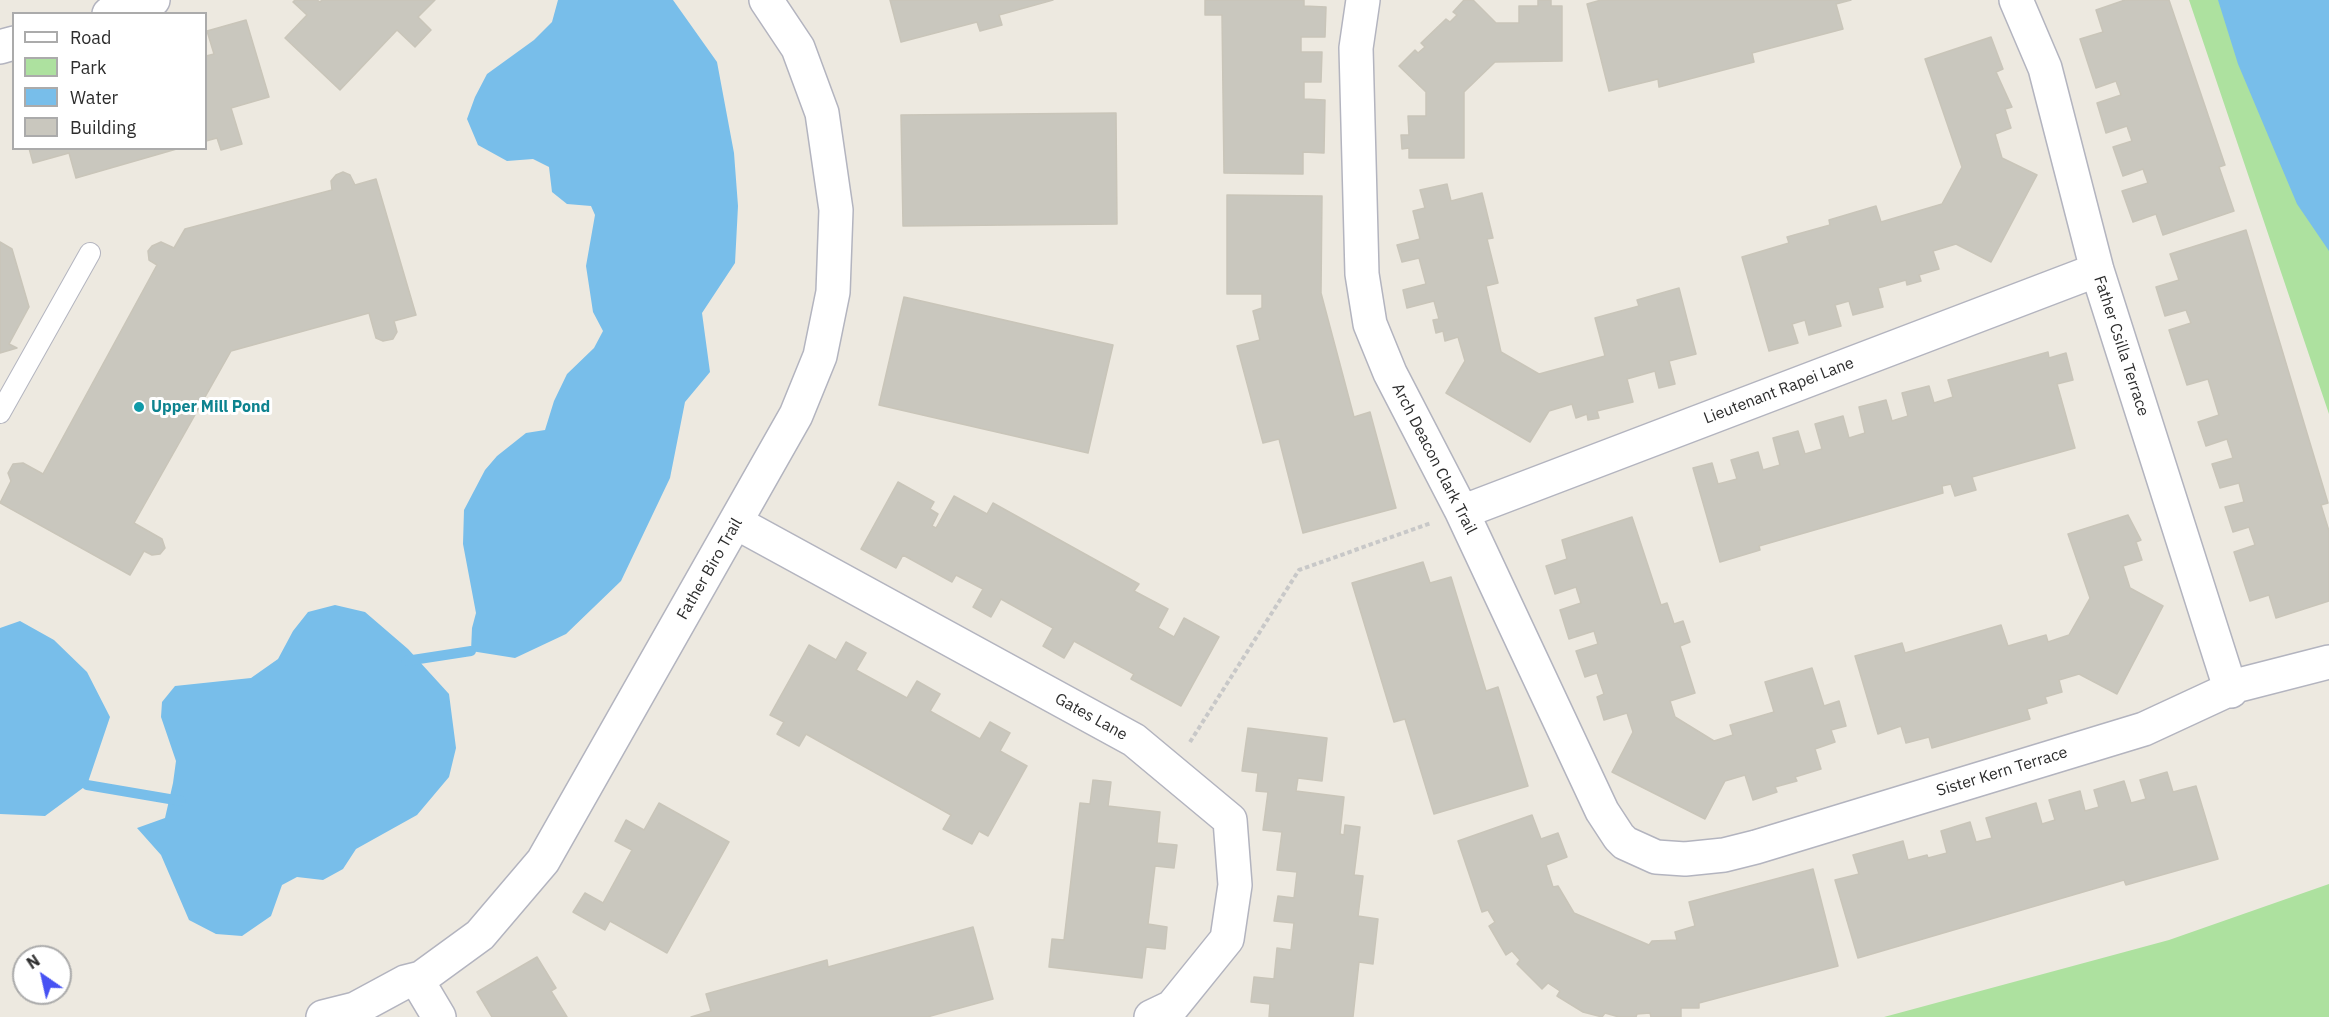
<!DOCTYPE html>
<style>
body{margin:0}
#map{position:relative;width:2329px;height:1017px;overflow:hidden;background:#ede9e0;font-family:"IBM Plex Sans",sans-serif}
canvas{display:block}
.legend{position:absolute;left:12px;top:12px;width:195px;height:138px;box-sizing:border-box;background:#fff;border:2px solid #ababab;margin:0;padding:8px 10px;list-style:none;font-size:18px;color:#2d2d2d}
.legend li{display:flex;align-items:center;gap:12px;height:30px}
.legend b{width:30px;border:2px solid #ababab}
.north{position:absolute;left:12px;top:945px;width:60px;height:60px;box-sizing:border-box;background:#fff;border:2px solid #ababab;border-radius:50%;rotate:326deg;font-size:16px;font-weight:700;line-height:24px;text-align:center;color:#2d2d2d}
.north::after{content:'';display:block;margin:auto;width:21px;height:27px;background:#4752f3;clip-path:polygon(50% 0,100% 100%,50% 72%,0 100%)}
</style>
<div id="map">
<canvas width="2329" height="1017"></canvas>
<ul class="legend">
<li><b style="height:8px;background:#fff"></b>Road</li>
<li><b style="height:16px;background:#ade19f"></b>Park</li>
<li><b style="height:16px;background:#78beea"></b>Water</li>
<li><b style="height:16px;background:#c9c7be"></b>Building</li>
</ul>
<div class="north">N</div>
</div>
<script>
const g = document.querySelector('canvas').getContext('2d');
g.lineJoin = 'round';
function fillPath(path, color) {
  g.fillStyle = color;
  g.fill(path, 'evenodd');
}
function shape(rows) {
  const path = new Path2D();
  for (const r of rows) {
    path.moveTo(r[0], r[1]);
    for (let i = 2; i < r.length; i += 2) path.lineTo(r[i], r[i + 1]);
  }
  return path;
}
function trace(path, color, width, dash) {
  g.strokeStyle = color;
  g.lineWidth = width;
  g.lineCap = dash ? 'butt' : 'round';
  g.setLineDash(dash || []);
  g.stroke(path);
}
function label(font, color, halo, rows, align = 'center') {
  g.font = font + ' "IBM Plex Sans",sans-serif';
  g.lineWidth = 6;
  g.setLineDash([]);
  g.textBaseline = 'middle';
  g.strokeStyle = halo;
  g.fillStyle = color;
  for (const [text, x, y, turn = 0] of rows) {
    g.save();
    g.translate(x, y);
    g.rotate((+turn || 0) * Math.PI / 180);
    g.textAlign = isNaN(turn) ? turn : align;
    if (halo) g.strokeText(text, 0, 0);
    g.fillText(text, 0, 0);
    g.restore();
  }
}
fillPath(shape([
 [2189,0,2329,0,2329,414],
 [2329,884,2329,1017,1884,1017,2169,940]
]), '#ade19f');
fillPath(shape([
 [558,0,673,0,717,62,734,153,738,206,735,263,702,313,710,372,685,402,670,478,621,581,566,634,515,658,471,651,472,628,476,613,463,544,464,510,485,470,497,456,526,433,545,430,554,401,567,374,594,348,603,331,593,312,586,266,595,215,591,206,567,204,552,192,549,167,533,159,507,161,478,145,467,119,475,97,487,74,534,40,552,22],
 [2218,0,2329,0,2329,251,2297,204,2238,64],
 [335,605,365,612,408,649,449,694,456,748,449,777,417,815,356,849,343,869,323,880,297,877,282,885,271,916,242,936,216,934,189,920,161,855,137,828,165,818,173,783,176,761,161,717,162,702,175,686,251,678,278,659,293,631,308,612],
 [20,621,54,640,87,672,110,717,87,785,45,816,0,814,0,628]
]), '#78beea');
trace(shape([
 [406,661,471,651],
 [87,785,181,801]
]), '#78beea', 10);
const building = shape([
 [295,0,317,0,320,2,322,0,435,0,418,17,431,30,415,47,397,30,340,90,285,38,307,15,293,2,295,0],
 [890,0,1053,0,999,15,1002,25,980,31,977,22,901,42,890,0],
 [1205,0,1304,0,1304,6,1326,7,1325,37,1301,37,1301,52,1322,52,1321,82,1304,82,1304,99,1325,100,1324,153,1303,152,1303,174,1224,173,1222,15,1205,15,1205,0],
 [1464,0,1473,0,1496,23,1519,23,1519,6,1538,6,1538,0,1551,0,1551,6,1562,6,1562,61,1495,62,1464,92,1464,158,1409,158,1409,148,1402,149,1401,135,1409,135,1408,116,1426,116,1426,92,1399,66,1415,50,1418,53,1425,47,1421,43,1446,19,1450,22,1457,15,1453,12,1464,0],
 [1601,0,1851,0,1836,4,1843,29,1752,53,1754,62,1659,87,1658,79,1609,91,1587,4,1601,0],
 [2125,0,2169,0,2225,165,2219,167,2234,211,2163,235,2156,214,2133,222,2122,191,2148,183,2143,169,2123,176,2113,147,2132,141,2127,126,2106,133,2097,103,2121,95,2116,81,2096,88,2080,39,2103,32,2096,10,2125,0],
 [246,20,269,97,231,108,242,144,221,150,217,138,206,141,206,56,214,54,207,31,246,20],
 [1991,37,2003,69,1996,72,2012,107,2005,109,2011,128,1995,134,2002,158,2037,175,1991,262,1956,244,1933,251,1939,269,1919,275,1921,281,1907,285,1906,280,1878,288,1883,307,1853,315,1849,301,1835,305,1841,326,1809,335,1805,320,1792,324,1798,343,1769,351,1742,257,1789,243,1787,237,1830,225,1829,220,1876,206,1881,222,1942,204,1962,167,1925,59,1991,37],
 [1116,113,1117,224,903,226,901,115,1116,113],
 [29,148,180,148,76,178,69,153,33,163,29,148],
 [343,172,350,175,355,185,376,179,416,315,394,321,397,332,393,339,383,341,376,338,369,313,231,351,134,523,162,539,165,548,160,554,152,555,144,551,130,575,0,503,11,481,8,473,13,464,23,463,43,474,157,265,149,260,148,251,152,246,161,242,174,248,185,229,332,190,331,181,336,175,343,172],
 [1447,184,1451,201,1482,193,1493,238,1487,239,1498,283,1486,286,1501,352,1539,374,1605,356,1595,318,1639,306,1637,300,1679,288,1696,354,1669,361,1675,384,1659,388,1655,371,1627,379,1633,402,1597,411,1599,418,1588,420,1587,414,1576,418,1572,404,1549,411,1530,442,1446,393,1465,361,1458,337,1445,341,1443,331,1436,333,1433,320,1439,319,1434,301,1407,308,1403,290,1426,284,1419,258,1402,262,1397,245,1420,239,1413,211,1425,208,1420,190,1447,184],
 [1227,195,1322,196,1321,293,1354,417,1370,412,1396,508,1303,533,1279,439,1263,443,1237,346,1260,340,1253,311,1262,308,1262,294,1227,294,1227,195],
 [2246,230,2328,503,2321,505,2329,531,2329,601,2276,618,2269,595,2250,601,2234,552,2255,545,2249,527,2233,532,2225,507,2244,502,2239,483,2220,488,2212,464,2233,458,2227,439,2206,446,2198,422,2219,415,2208,379,2187,385,2169,330,2191,323,2186,310,2165,316,2156,287,2179,280,2170,254,2246,230],
 [0,242,12,249,29,307,9,344,17,348,0,353,0,242],
 [904,297,1113,345,1088,453,879,405,904,297],
 [2048,352,2049,358,2066,353,2073,380,2057,384,2075,448,1972,477,1976,490,1955,496,1951,484,1942,486,1943,493,1759,546,1760,550,1720,562,1693,468,1712,463,1718,484,1737,479,1731,460,1758,452,1763,470,1780,465,1773,438,1798,431,1805,454,1822,449,1815,424,1843,416,1849,438,1865,433,1859,407,1886,400,1892,421,1908,416,1902,393,1929,386,1934,403,1953,397,1948,380,2048,352],
 [898,482,934,502,930,509,938,514,932,526,936,528,954,496,987,514,993,503,1139,584,1134,591,1168,609,1158,628,1174,637,1184,618,1219,637,1181,706,1131,679,1134,674,1074,641,1064,658,1043,646,1053,628,1001,599,991,617,973,607,983,589,956,575,952,582,903,555,896,568,861,549,898,482],
 [2128,515,2141,540,2136,542,2142,560,2123,566,2130,588,2163,606,2117,694,2079,674,2059,680,2062,692,2045,697,2047,703,2027,709,2030,719,1932,748,1929,737,1906,743,1901,726,1878,734,1855,656,1902,643,1905,653,2001,625,2008,646,2046,635,2048,642,2069,635,2090,598,2068,534,2128,515],
 [1632,517,1661,605,1667,603,1674,624,1683,621,1690,642,1680,646,1695,693,1670,701,1675,717,1714,741,1733,735,1730,725,1774,712,1765,682,1812,668,1824,706,1839,701,1846,726,1831,730,1835,742,1815,749,1821,769,1795,777,1797,781,1775,787,1777,792,1753,800,1745,775,1725,781,1705,819,1612,772,1633,732,1627,713,1604,720,1597,697,1604,694,1597,673,1585,677,1576,651,1598,644,1594,631,1569,639,1560,610,1581,603,1576,587,1555,594,1546,566,1567,559,1562,540,1632,517],
 [1423,562,1430,583,1451,577,1486,691,1498,687,1528,786,1434,814,1405,719,1394,722,1352,583,1423,562],
 [846,642,866,653,856,670,907,698,917,681,940,694,930,711,980,739,990,722,1010,733,1000,751,1027,766,988,836,979,831,972,844,943,829,951,815,806,734,799,746,777,734,784,722,770,715,809,645,836,660,846,642],
 [1248,728,1327,738,1322,781,1298,778,1296,791,1344,797,1340,834,1344,835,1345,825,1360,827,1354,875,1363,876,1358,916,1378,919,1373,964,1359,962,1353,1017,1269,1017,1270,1004,1251,1002,1254,977,1274,979,1277,948,1291,950,1294,923,1274,921,1278,896,1294,898,1297,872,1277,870,1282,832,1263,830,1268,792,1256,791,1258,773,1242,771,1248,728],
 [2167,772,2173,792,2196,786,2218,859,2126,885,2124,880,1858,958,1835,880,1859,874,1853,855,1903,841,1908,860,1927,855,1928,858,1947,853,1941,831,1970,822,1976,842,1992,838,1986,818,2036,803,2042,824,2055,820,2049,800,2080,791,2085,811,2099,807,2094,790,2124,781,2131,803,2146,799,2140,780,2167,772],
 [1093,780,1111,782,1108,806,1160,812,1157,843,1177,845,1174,868,1155,866,1148,924,1167,927,1165,949,1146,947,1142,978,1049,967,1052,939,1064,940,1080,803,1090,804,1093,780],
 [659,803,729,842,667,953,610,921,605,930,573,912,585,893,603,903,632,850,615,841,626,820,644,830,659,803],
 [1532,815,1541,839,1558,833,1567,857,1546,865,1553,887,1558,886,1574,913,1649,945,1652,941,1677,940,1675,932,1695,926,1689,902,1813,869,1838,966,1699,1003,1699,1008,1681,1008,1681,1017,1651,1017,1650,1013,1637,1014,1636,1017,1619,1017,1605,1013,1602,1017,1583,1012,1557,996,1560,991,1548,983,1542,989,1517,964,1520,960,1512,951,1506,955,1489,926,1495,922,1488,910,1482,912,1458,841,1532,815],
 [973,927,993,999,927,1017,691,1017,711,1011,706,994,827,960,828,967,973,927],
 [537,957,556,988,551,991,567,1017,492,1017,477,992,537,957]
]);
fillPath(building, '#c9c7be');
trace(building, '#c9c5b9', 1.5);
const service = shape([
 [0,413,90,253]
]);
const minor = shape([
 [1363,0,1356,48,1362,274,1370,324,1390,373,1462,512,1602,811,1619,837,1625,843,1656,857,1685,859,1724,855,1756,847,2144,729,2239,685,2329,662],
 [2016,0,2045,68,2097,270,2231,691],
 [109,14,153,0],
 [0,47,14,43],
 [1462,512,2097,270],
 [737,523,1134,740,1230,820,1235,885,1227,939,1172,1007,1151,1017],
 [417,980,439,1017],
 [323,1017,355,1009,405,982,421,978,480,935,543,861,796,415,820,356,833,292,836,210,822,113,798,48,766,0]
]);
trace(service, '#b3b4bf', 22);
trace(minor, '#b3b4bf', 36);
trace(shape([
 [1190,742,1299,570,1431,523]
]), '#c8c8c8', 4, [4.5, 3]);
trace(service, '#fff', 20);
trace(minor, '#fff', 33);
for (const [x, y, r, color] of [
 [139,407,6,"#0f9aa8"]
]) {
  const dot = new Path2D();
  dot.arc(x, y, r, 0, 2 * Math.PI);
  g.fillStyle = color;
  g.fill(dot);
  trace(dot, '#fff', 2);
}
label('16px', '#2d2d2d', '#fff', [
 ["Father Csilla Terrace",2121,346,72],
 ["Lieutenant Rapei Lane",1779,391,-21],
 ["Arch Deacon Clark Trail",1434,459,63],
 ["Father Biro Trail",710,569,-60],
 ["Gates Lane",1091,717,29],
 ["Sister Kern Terrace",2002,772,-17]
]);
label('bold 16px', '#0d838f', '#fff', [
 ["Upper Mill Pond",151,407]
], 'left');
</script>
